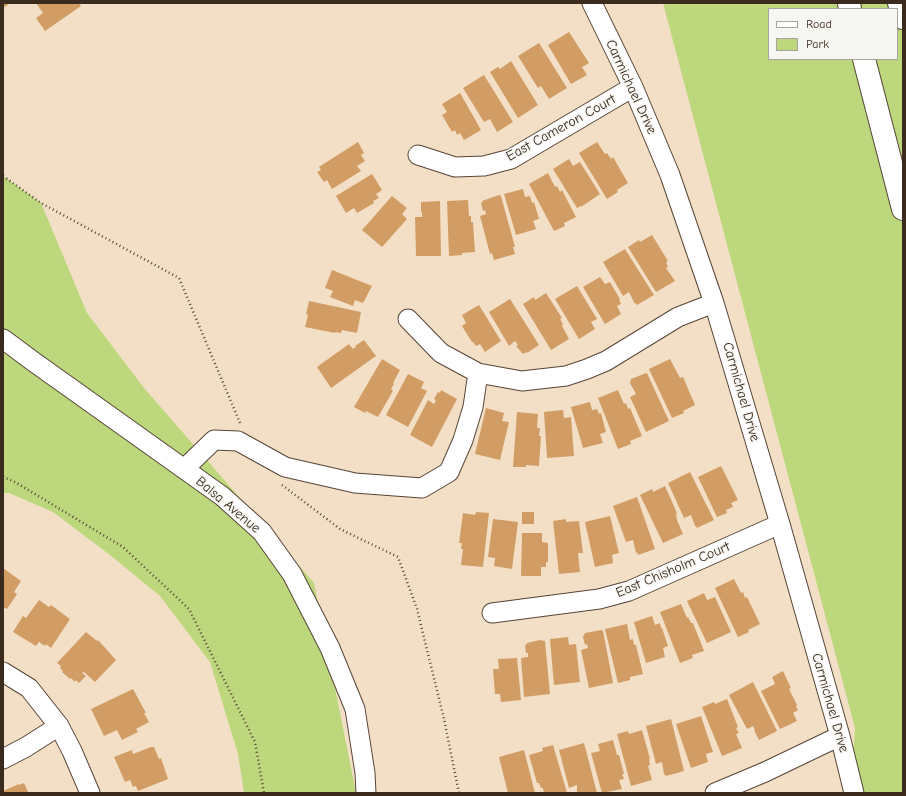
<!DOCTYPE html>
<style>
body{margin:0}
#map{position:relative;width:906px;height:796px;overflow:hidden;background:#f2dfc5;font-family:"Comic Neue",sans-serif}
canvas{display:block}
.frame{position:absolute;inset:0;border:4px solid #3b2a1e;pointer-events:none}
.legend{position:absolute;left:768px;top:8px;width:130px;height:52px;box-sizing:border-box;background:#f6f6f2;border:1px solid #aba49d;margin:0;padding:5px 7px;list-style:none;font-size:12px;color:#3b2a1e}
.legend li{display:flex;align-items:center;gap:8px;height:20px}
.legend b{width:20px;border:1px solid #aba49d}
</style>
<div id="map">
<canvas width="906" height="796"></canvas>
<div class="frame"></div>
<ul class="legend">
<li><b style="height:5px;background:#fff"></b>Road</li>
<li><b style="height:11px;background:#bdd77c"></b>Park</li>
</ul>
</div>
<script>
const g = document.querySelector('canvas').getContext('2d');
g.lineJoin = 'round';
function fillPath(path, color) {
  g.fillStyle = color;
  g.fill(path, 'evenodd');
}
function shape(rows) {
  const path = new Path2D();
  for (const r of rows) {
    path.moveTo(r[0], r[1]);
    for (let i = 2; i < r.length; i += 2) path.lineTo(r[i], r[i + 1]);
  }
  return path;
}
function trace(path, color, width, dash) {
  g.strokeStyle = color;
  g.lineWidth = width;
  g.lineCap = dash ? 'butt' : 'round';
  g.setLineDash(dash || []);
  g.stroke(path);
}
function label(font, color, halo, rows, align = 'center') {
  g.font = font + ' "Comic Neue",sans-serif';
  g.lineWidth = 3;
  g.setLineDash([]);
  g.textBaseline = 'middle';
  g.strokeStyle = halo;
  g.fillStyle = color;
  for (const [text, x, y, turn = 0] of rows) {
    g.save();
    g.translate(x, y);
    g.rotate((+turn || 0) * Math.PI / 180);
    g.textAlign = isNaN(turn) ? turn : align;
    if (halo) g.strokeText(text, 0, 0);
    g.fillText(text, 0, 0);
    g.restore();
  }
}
fillPath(shape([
 [663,3,903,3,903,793,851,793,855,728],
 [769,9,897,9,897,59,769,59],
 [3,176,41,203,87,313,144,388,314,583,356,793,244,793,238,754,210,662,160,596,110,555,53,512,9,493,3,493]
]), '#bdd77c');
fillPath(shape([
 [3,3,7,3,8,5,3,8],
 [36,3,79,3,81,6,45,31,36,18,43,13],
 [569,32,589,63,582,67,587,75,571,84,548,45],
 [539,43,567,88,549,99,541,86,538,88,518,56],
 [511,61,538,105,518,118,490,72,498,67,500,69],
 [484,75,513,122,497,132,490,119,484,122,463,88],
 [460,93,481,130,464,140,460,133,457,135,455,130,452,132,442,115,447,112,442,104],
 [358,142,364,153,361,155,365,161,357,166,361,171,332,189,327,180,324,182,317,172,321,170,319,167],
 [597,142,605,154,607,153,611,159,613,157,628,183,617,190,618,192,607,199,579,153],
 [569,159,573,166,580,162,600,194,581,207,581,206,577,208,553,169],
 [548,173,555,187,557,186,560,192,562,190,576,217,564,223,565,226,554,231,529,184],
 [372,174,382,190,376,194,379,198,373,201,374,203,357,213,354,208,346,213,336,196],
 [523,189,525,197,530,196,532,203,534,202,539,219,533,221,536,229,516,235,504,194],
 [499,195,501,196,515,247,513,247,515,254,494,260,492,253,490,254,480,216,486,214,485,210,483,211,481,203,483,202,482,201],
 [392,196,407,208,402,214,407,219,382,247,362,230],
 [468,200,469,216,471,216,471,222,473,222,475,252,462,253,462,255,449,256,447,201],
 [440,201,441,256,416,256,415,217,422,217,422,212,421,212,421,202],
 [652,235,668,261,666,262,668,267,666,268,675,281,656,292,628,247,639,240,640,242],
 [625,249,654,295,637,305,636,303,635,304,629,292,623,296,603,262],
 [332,270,372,286,363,303,355,300,353,306,330,297,333,291,325,288],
 [600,277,605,284,610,282,620,299,619,299,621,304,617,306,621,314,605,324,583,287],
 [577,286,597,319,591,322,595,329,579,339,555,299],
 [546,293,562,318,560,319,563,324,562,326,569,339,551,350,523,304,534,297,535,300],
 [510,299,539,345,527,353,527,352,523,354,516,346,518,345,515,341,509,346,489,312],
 [309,301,361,312,357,333,342,330,341,333,335,332,335,333,305,327,308,315,306,314],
 [479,305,501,341,485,352,480,344,476,346,473,342,472,342,462,326,466,323,462,315],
 [364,340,376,356,331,388,317,367,349,344,353,349,356,347,355,346],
 [382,359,400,370,393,383,394,384,391,389,393,391,378,417,366,411,365,413,354,407],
 [670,359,680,378,683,377,695,405,683,411,684,413,672,418,649,369],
 [408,374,424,382,421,388,427,391,408,427,386,415],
 [646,374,647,373,669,421,646,432,630,397,636,394,630,383,631,379,646,373],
 [441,390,457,399,432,447,410,435,428,400,434,404,436,400,434,399,438,392,440,393],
 [618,390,624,404,626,403,628,409,630,408,642,436,630,441,631,444,618,449,598,398],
 [590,402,592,410,597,409,599,414,601,413,606,432,600,434,603,443,583,448,571,407],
 [486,408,504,413,502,421,509,422,500,460,475,454],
 [563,410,564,418,571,417,574,456,547,458,544,412],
 [517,412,538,414,537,428,540,428,539,436,541,436,539,466,526,465,526,467,513,467],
 [721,466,738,500,731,503,733,507,726,510,727,513,717,517,698,477],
 [690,472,714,520,697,528,696,526,695,526,691,515,684,518,668,483],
 [665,486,677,513,676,514,677,520,683,534,663,543,640,495,652,489,653,492],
 [637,497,655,549,638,555,637,552,636,553,633,540,626,542,613,506],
 [476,512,489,513,483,567,461,565,463,549,461,549,462,543,459,543,463,513,475,515],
 [522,512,534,512,534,524,522,524],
 [610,516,619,553,612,555,613,563,595,567,585,522],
 [493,519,518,522,512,569,494,566,495,558,488,557],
 [566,519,566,522,579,521,583,553,578,553,580,572,559,574,553,521],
 [522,533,542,533,542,542,548,543,548,562,546,562,546,567,541,567,541,576,521,576],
 [3,568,21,581,14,592,17,594,7,609,3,607],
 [734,579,741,593,743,592,745,598,747,597,760,624,748,630,749,632,738,637,715,588],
 [704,593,707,600,715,597,731,632,707,643,687,601],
 [39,600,49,607,51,605,70,619,51,648,46,644,45,646,39,642,36,646,13,632,23,616,26,618],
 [681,604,687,618,688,617,691,623,693,623,704,651,692,655,693,658,680,663,660,612],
 [652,616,655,625,660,623,661,628,662,628,668,646,663,648,665,657,646,663,634,622],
 [627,624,630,640,633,639,634,645,636,645,643,674,630,677,630,680,618,683,605,629],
 [601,630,603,631,613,683,589,688,581,650,588,648,587,644,585,645,583,637,585,633],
 [86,632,97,641,98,640,116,660,95,682,84,672,82,673,86,676,79,683,76,680,75,682,71,678,70,679,62,672,63,671,60,668,61,666,57,663],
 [568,637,569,645,576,644,580,682,554,685,550,639],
 [540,640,545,641,550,694,524,697,521,658,528,657,528,653,526,653,525,645,527,644,527,643],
 [517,658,521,700,501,702,500,694,495,694,493,669,499,669,498,659],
 [783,671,791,688,789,689,797,705,796,706,798,710,793,713,797,721,780,729,761,691,775,684,772,677],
 [753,682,777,731,759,740,754,730,755,730,753,726,747,729,729,695],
 [133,689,146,713,144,713,149,722,136,729,138,732,122,740,117,730,104,736,91,709],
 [727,699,738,727,736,728,739,733,736,734,742,748,722,756,702,707,714,702,715,704],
 [701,716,713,752,706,754,708,762,691,768,676,724],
 [671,719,684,771,666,776,664,774,662,762,656,764,646,726],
 [642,730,650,759,649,759,650,765,648,766,652,780,631,786,617,734,628,731,629,734],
 [613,740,617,755,619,755,624,774,622,774,624,779,619,780,622,789,602,793,591,753,600,751,598,744],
 [584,743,597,793,577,793,577,785,569,788,559,750],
 [553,745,567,793,544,793,543,788,541,788,539,783,537,783,529,755,543,751,542,748],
 [151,747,154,747,159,759,161,758,168,779,138,791,136,786,133,787,130,780,125,782,114,757,132,750,133,754],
 [524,750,535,793,508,793,499,757],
 [24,783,28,792,3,793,3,791,19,784,19,785]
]), '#d29d65');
const minor = shape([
 [592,3,633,87,670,175,714,303,780,524,840,736,854,793],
 [418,155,455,167,484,166,511,159,633,87],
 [408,319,441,353,478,373,522,381,566,376,587,369,606,361,678,317,714,303],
 [3,339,34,362,222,496,262,532,292,574,330,648,355,709,365,773,366,793],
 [184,469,214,440,238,441,285,467,355,483,422,488,449,472,463,440,473,407,478,373],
 [492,613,599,599,629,591,780,524],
 [3,672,29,688,59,726,72,751,90,793],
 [3,759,26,747,59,726],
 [715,793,765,772,840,736]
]);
const highway = shape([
 [849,3,850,9],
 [899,3,903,18],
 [864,59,903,209]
]);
trace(minor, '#564537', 21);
trace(highway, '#564537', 24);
trace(shape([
 [3,176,41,203,179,278,240,423],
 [3,477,15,482,123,547,189,609,255,742,264,793],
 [282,485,340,529,398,557,417,609,444,719,459,793]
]), '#564537', 2.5, [1, 3]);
trace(minor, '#fff', 19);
trace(highway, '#fff', 22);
label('14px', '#3b2a1e', '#f6f6f2', [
 ["Carmichael Drive",631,87,65],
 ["East Cameron Court",561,128,-29],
 ["Carmichael Drive",741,392,74],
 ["Balsa Avenue",228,505,40],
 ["East Chisholm Court",673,570,-23],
 ["Carmichael Drive",830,703,74]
]);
</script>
